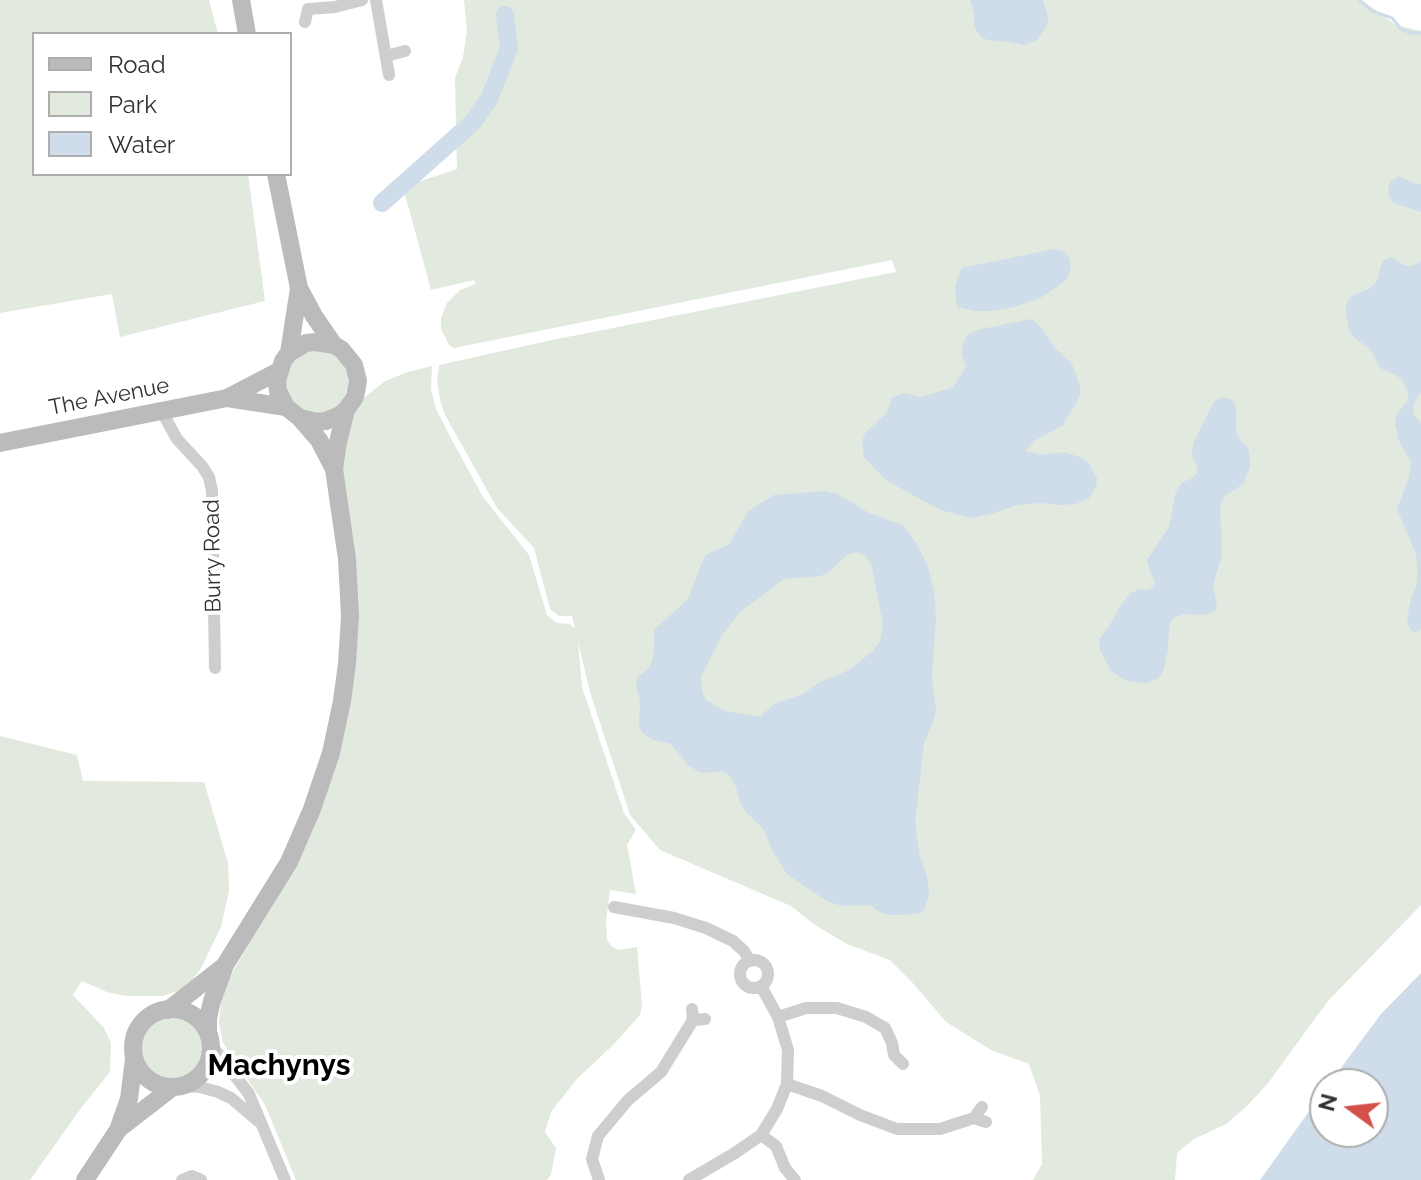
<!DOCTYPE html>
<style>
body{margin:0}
#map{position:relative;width:1421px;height:1180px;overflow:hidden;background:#fff;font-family:Raleway,sans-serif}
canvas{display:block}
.legend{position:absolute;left:32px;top:32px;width:260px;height:144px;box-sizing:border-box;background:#fff;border:2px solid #adadad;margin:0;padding:10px 14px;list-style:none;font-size:24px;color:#313131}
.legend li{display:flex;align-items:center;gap:16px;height:40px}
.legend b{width:40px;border:2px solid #adadad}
.north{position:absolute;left:1309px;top:1068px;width:80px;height:80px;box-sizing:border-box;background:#fff;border:2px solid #adadad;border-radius:50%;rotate:285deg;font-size:22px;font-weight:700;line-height:32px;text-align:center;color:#313131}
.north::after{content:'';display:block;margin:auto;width:28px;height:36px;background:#d25049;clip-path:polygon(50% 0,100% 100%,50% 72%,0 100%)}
</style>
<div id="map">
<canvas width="1421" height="1180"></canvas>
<ul class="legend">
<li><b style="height:10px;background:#bbb"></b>Road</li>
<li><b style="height:22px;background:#e2e9de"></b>Park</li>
<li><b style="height:22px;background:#cfdce9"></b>Water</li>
</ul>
<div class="north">N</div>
</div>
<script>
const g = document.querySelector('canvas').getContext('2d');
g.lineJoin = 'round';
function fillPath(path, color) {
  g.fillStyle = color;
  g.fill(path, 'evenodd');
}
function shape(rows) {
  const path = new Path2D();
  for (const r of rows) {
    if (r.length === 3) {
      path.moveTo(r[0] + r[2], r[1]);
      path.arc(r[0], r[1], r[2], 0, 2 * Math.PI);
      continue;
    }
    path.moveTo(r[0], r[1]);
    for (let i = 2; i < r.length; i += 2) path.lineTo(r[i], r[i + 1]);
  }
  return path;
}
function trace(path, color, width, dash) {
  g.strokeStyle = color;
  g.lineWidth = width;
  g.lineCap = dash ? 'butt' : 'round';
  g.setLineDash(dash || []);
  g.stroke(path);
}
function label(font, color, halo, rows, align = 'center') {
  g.font = font + ' Raleway,sans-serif';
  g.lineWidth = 8;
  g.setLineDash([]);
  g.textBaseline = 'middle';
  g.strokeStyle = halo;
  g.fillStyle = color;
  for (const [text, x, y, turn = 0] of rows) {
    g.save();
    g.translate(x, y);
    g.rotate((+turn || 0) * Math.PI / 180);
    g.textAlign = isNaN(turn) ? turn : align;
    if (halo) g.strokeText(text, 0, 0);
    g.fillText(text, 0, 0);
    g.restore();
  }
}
fillPath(shape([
 [0,0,209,0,218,34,34,34,34,174,248,174,265,301,120,337,112,294,0,313],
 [464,0,1362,0,1396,25,1421,31,1421,905,1328,1001,1268,1083,1246,1107,1226,1124,1194,1139,1177,1153,1175,1180,1033,1180,1042,1164,1040,1096,1029,1064,991,1050,946,1022,911,981,890,960,847,944,815,925,791,906,660,850,630,815,590,692,578,642,582,687,624,813,636,830,627,845,636,894,610,890,606,922,607,939,611,946,618,950,637,947,642,1006,640,1015,614,1044,576,1080,551,1112,545,1132,556,1148,551,1175,547,1180,296,1180,265,1105,223,1043,219,1022,223,988,291,872,343,731,341,455,355,408,365,397,385,381,408,372,432,366,431,389,436,409,453,442,483,497,529,555,547,615,557,623,569,624,575,628,572,616,559,616,550,609,534,548,497,508,445,415,441,404,437,381,439,365,552,340,896,272,892,260,454,348,449,345,441,329,441,318,447,303,460,290,476,284,474,280,431,290,403,187,457,169,455,78,463,57,467,32],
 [317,382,31],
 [0,736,77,755,83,781,204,782,228,863,229,891,221,927,201,968,192,980,178,991,162,996,126,996,107,992,82,981,73,995,104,1028,111,1043,110,1072,81,1108,30,1180,0,1180],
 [172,1049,33]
]), '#e2e9de');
fillPath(shape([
 [970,0,1043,0,1048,17,1047,26,1037,40,1024,45,1009,42,988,40,982,38,977,32,974,25,974,14],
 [1399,176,1415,184,1421,184,1421,212,1394,203,1389,197,1388,190,1390,182],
 [1054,249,1063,251,1069,257,1071,267,1067,278,1060,285,1040,298,1014,307,992,311,976,311,957,307,955,286,962,268],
 [1391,257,1405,266,1412,266,1421,261,1421,393,1418,395,1413,407,1414,415,1421,423,1421,628,1420,630,1414,633,1409,627,1407,620,1410,603,1417,582,1417,564,1416,554,1397,509,1409,477,1411,462,1399,441,1395,423,1396,416,1407,401,1409,394,1402,380,1396,375,1380,368,1371,350,1355,338,1349,331,1346,314,1346,306,1349,299,1352,296,1369,289,1375,284,1378,279,1381,265,1384,260],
 [1031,319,1041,327,1054,347,1072,364,1080,386,1080,396,1063,425,1034,441,1025,451,1041,455,1064,452,1083,458,1089,464,1097,478,1096,487,1089,498,1076,504,1059,505,1041,503,1017,505,994,513,971,518,941,510,918,498,886,480,864,457,862,442,865,433,886,414,892,398,903,393,922,397,953,387,966,367,962,353,963,345,967,335,977,330],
 [1223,397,1232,400,1236,407,1236,431,1240,440,1248,448,1250,459,1250,467,1243,484,1224,497,1220,507,1222,545,1221,558,1213,585,1217,606,1215,611,1205,615,1184,614,1172,619,1169,627,1168,649,1163,672,1157,679,1147,683,1127,681,1111,671,1100,650,1099,640,1115,617,1119,607,1131,593,1137,590,1150,589,1153,586,1155,582,1150,572,1147,560,1169,527,1176,491,1183,482,1193,478,1197,473,1197,466,1192,457,1193,443,1214,402],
 [825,491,838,494,867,512,904,526,916,543,927,564,934,592,936,617,932,677,936,710,934,719,924,743,915,823,920,857,927,876,929,894,924,911,919,913,902,915,889,915,878,911,870,905,842,906,827,901,804,886,787,874,772,850,764,830,748,814,741,805,736,787,730,776,721,771,704,773,698,771,689,766,671,744,653,740,642,732,639,725,640,701,636,684,637,678,648,669,652,662,654,652,654,630,688,599,704,557,711,552,729,545,748,511,774,495],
 [857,552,865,556,871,563,883,624,880,641,873,651,849,670,818,683,803,694,774,704,760,717,725,711,706,700,702,692,701,676,723,634,739,613,784,579,821,576,831,570,848,554],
 [1421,973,1421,1180,1260,1180,1325,1089,1325,1132,1373,1132,1373,1084,1329,1084,1381,1014]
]), '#cfdce9');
trace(shape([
 [1359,0,1372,11,1392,18,1402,30,1413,33,1421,33]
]), '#cfdce9', 3);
trace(shape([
 [382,203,473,122,489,99,509,48,505,15]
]), '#cfdce9', 18);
trace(shape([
 [376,0,389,75],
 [305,22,308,9,335,7,362,0],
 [386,56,405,51],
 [162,412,177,439,202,466,209,477,212,491,215,668],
 [614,907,674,918,706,928,733,941,744,951,750,961],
 [754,974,14],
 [692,1009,693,1020,705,1019],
 [778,1017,806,1008,837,1008,866,1017,885,1028,892,1043,894,1055,903,1064],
 [210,1046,217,1052,249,1094,285,1180],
 [787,1084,822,1096,860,1115,897,1129,940,1129,974,1118],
 [182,1086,200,1087,218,1092,231,1098,258,1121],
 [982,1107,974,1118,986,1122],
 [761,1135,776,1146,785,1168,795,1180],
 [182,1180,192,1176,201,1180],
 [599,1180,592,1159,598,1136,628,1100,661,1072,693,1020],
 [689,1180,735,1153,761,1135,777,1109,787,1084,788,1050,778,1017,761,986]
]), '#cecece', 12);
trace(shape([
 [241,0,247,34],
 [276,174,299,288,314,316,334,345,342,350,354,365,358,381,355,397,346,410,340,415,326,421,317,422,300,418,286,407,278,391,277,381,283,361,289,353,306,343,316,342,334,345],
 [289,353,299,288],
 [227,398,286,407],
 [300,418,319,440,334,469],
 [0,443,227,398,279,371],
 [172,1048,39],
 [168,1010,223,967],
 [208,1034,208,1018,212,1001,225,965,289,862,312,809,331,753,342,701,347,664,350,616,347,559,334,469,338,442,346,410],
 [120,1128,173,1087],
 [85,1180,118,1130,129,1099,134,1059]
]), '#bbb', 18);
label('22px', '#313131', '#fff', [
 ["The Avenue",109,397,-11],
 ["Burry Road",213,556,-91]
]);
label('bold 30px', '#000', '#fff', [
 ["Machynys",279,1066]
]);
</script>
